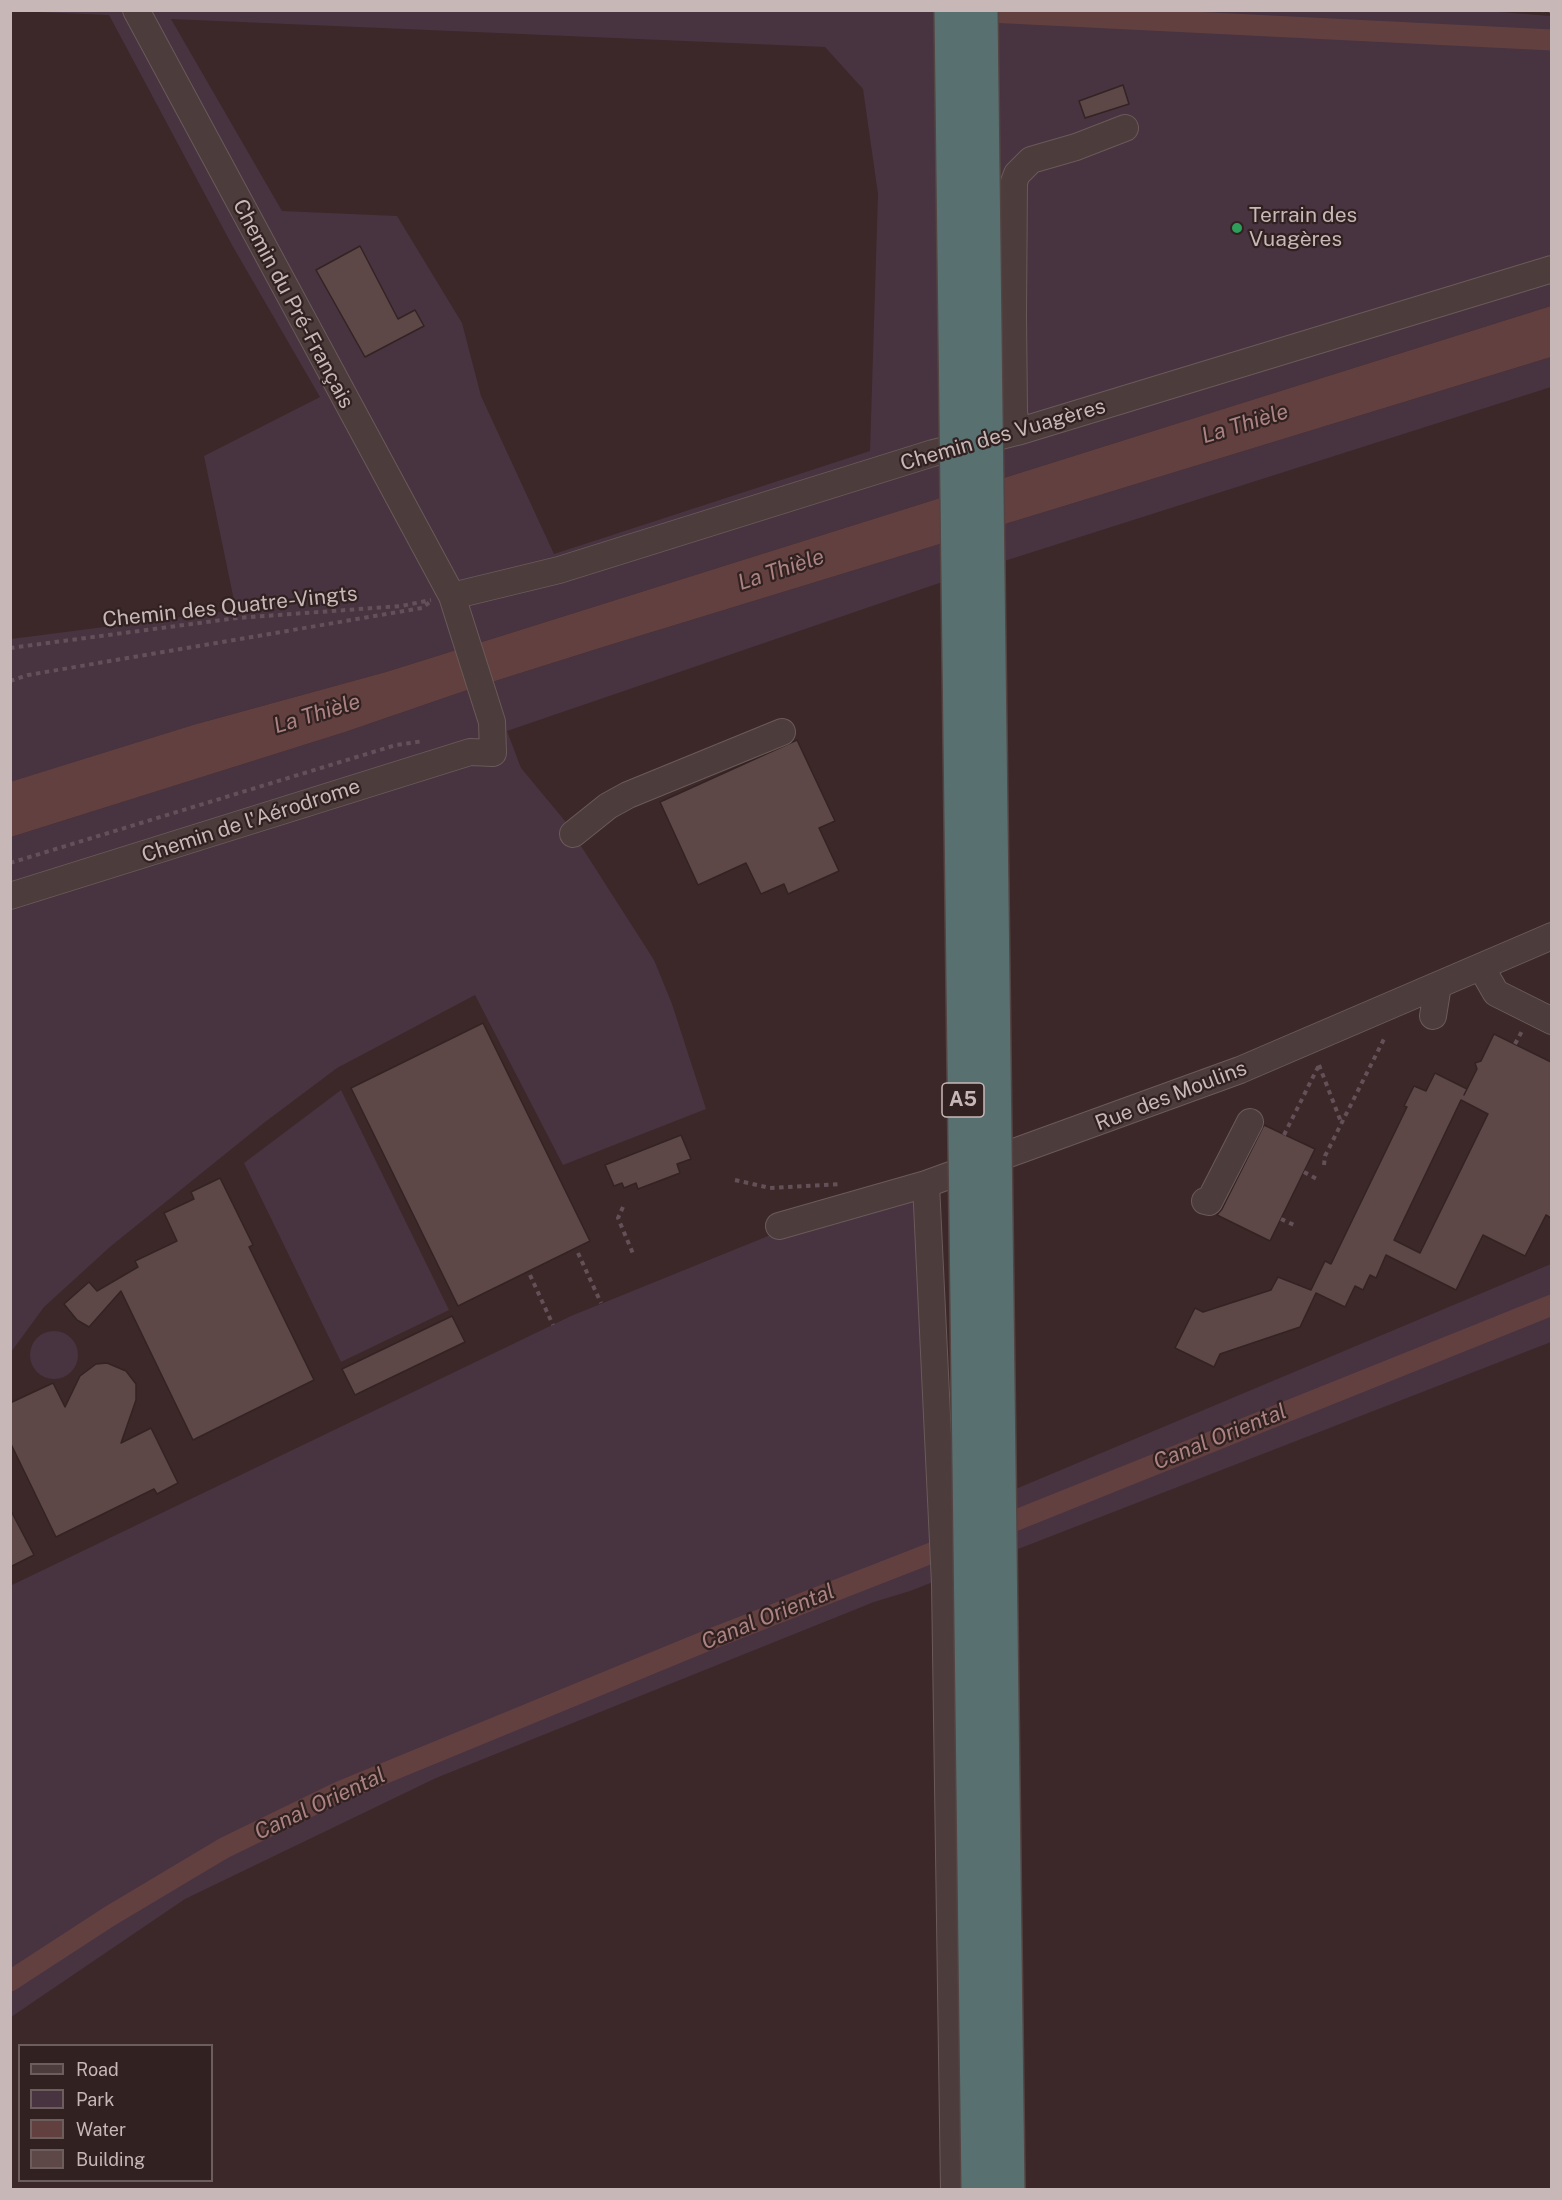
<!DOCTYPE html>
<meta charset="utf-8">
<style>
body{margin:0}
#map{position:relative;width:1562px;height:2200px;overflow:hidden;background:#3c2828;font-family:"Public Sans",sans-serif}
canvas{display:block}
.frame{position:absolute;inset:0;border:12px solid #c7b8b7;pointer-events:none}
.legend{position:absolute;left:18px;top:2044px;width:195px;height:138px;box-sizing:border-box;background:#312120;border:2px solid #6d5d5c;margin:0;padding:8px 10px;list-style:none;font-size:18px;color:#c7b8b7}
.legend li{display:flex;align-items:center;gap:12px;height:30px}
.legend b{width:30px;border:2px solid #6d5d5c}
</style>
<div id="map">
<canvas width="1562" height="2200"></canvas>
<div class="frame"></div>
<ul class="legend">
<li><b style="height:8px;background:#4c3c3b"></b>Road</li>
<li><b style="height:16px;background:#483340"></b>Park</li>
<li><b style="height:16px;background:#634040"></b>Water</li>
<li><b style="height:16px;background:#5d4847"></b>Building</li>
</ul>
</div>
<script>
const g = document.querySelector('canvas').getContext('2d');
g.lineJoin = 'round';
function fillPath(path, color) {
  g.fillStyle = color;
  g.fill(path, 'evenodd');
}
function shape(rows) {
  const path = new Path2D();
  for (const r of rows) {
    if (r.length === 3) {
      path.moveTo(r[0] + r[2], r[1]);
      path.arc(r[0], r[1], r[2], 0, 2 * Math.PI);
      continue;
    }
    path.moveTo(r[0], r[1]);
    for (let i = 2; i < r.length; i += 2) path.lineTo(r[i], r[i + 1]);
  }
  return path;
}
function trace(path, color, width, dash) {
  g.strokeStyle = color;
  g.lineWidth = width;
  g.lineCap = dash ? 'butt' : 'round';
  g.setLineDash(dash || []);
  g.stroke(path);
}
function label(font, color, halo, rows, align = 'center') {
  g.font = font + ' "Public Sans",sans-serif';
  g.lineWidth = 4.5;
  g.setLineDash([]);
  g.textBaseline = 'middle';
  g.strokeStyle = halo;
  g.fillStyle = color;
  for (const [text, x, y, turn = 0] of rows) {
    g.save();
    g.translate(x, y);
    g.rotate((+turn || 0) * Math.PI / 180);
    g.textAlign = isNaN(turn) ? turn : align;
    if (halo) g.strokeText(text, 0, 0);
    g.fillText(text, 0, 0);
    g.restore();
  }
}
fillPath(shape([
 [1474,10,1551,16,1551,306,498,637,386,672,193,725,11,782,11,639,236,610,204,456,320,397,232,245,109,15,13,11],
 [171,19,825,47,863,89,878,194,870,451,554,554,481,396,462,323,397,216,282,211],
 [1551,357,1551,387,995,564,507,731,521,768,565,821,654,960,672,1004,706,1109,563,1165,475,995,337,1068,265,1122,111,1246,44,1307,11,1352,11,837,345,732,476,687,603,647],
 [341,1090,449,1310,341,1362,244,1163],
 [926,1184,942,1516,1018,1488,1551,1264,1551,1342,910,1591,874,1602,436,1778,185,1899,11,2017,10,1583,12,1585,571,1316,773,1234],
 [54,1355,24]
]), '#483340');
fillPath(shape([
 [1551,306,1551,357,603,647,476,687,345,732,11,837,10,782,193,725,386,672,498,637]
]), '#634040');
trace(shape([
 [969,11,1552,40],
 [989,1531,1552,1305],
 [10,1981,110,1916,224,1848,339,1792,706,1641,957,1543]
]), '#634040', 21);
const building = shape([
 [1123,85,1129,104,1085,118,1079,101,1123,85],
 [360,246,398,319,415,310,424,326,365,357,316,270,360,246],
 [797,740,835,821,819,828,839,871,788,894,784,884,761,894,746,863,698,885,660,802,797,740],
 [483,1023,590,1241,458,1306,351,1088,483,1023],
 [1494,1034,1551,1062,1551,1218,1546,1215,1525,1256,1483,1235,1456,1290,1386,1255,1376,1278,1370,1275,1363,1290,1355,1286,1345,1307,1316,1293,1300,1327,1220,1354,1214,1367,1175,1348,1195,1308,1203,1312,1271,1290,1278,1277,1311,1290,1325,1261,1331,1264,1407,1107,1404,1106,1414,1086,1426,1091,1435,1073,1467,1089,1464,1095,1477,1069,1475,1063,1481,1061,1494,1034],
 [1461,1100,1488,1114,1420,1253,1394,1240,1461,1100],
 [1264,1125,1315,1149,1270,1241,1217,1215,1222,1209,1264,1125],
 [681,1135,691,1159,677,1164,680,1173,638,1189,636,1183,624,1188,622,1183,614,1186,605,1165,681,1135],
 [220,1178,253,1245,249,1247,314,1380,193,1440,121,1291,89,1327,77,1320,64,1304,89,1282,97,1291,138,1267,135,1261,177,1241,164,1213,194,1199,191,1192,220,1178],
 [452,1316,465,1342,355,1395,342,1369,452,1316],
 [107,1363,126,1371,136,1384,136,1400,121,1443,151,1428,178,1483,157,1494,154,1489,56,1537,10,1442,10,1403,53,1383,65,1407,80,1376,96,1364,107,1363],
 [10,1509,34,1555,10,1567,10,1509]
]);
fillPath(building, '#5d4847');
trace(building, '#332322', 1.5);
const minor = shape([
 [1017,432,1014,412,1013,315,1014,182,1017,174,1031,160,1076,147,1125,128],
 [452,596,559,570,933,453,1017,432,1552,269],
 [573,834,608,806,628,795,782,732],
 [10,896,470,752,493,753,492,722,452,596,136,10],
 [1481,967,1496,993,1552,1021],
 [1433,1016,1438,985],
 [926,1184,945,1584,954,2190],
 [1205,1201,1209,1202,1250,1122],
 [779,1226,926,1184,1240,1070,1552,936]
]);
trace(minor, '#6a5a59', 28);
trace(shape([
 [1540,10,1552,11],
 [10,648,237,618,401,606,431,600],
 [10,681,28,675,422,608,430,602],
 [10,863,396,745,424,741],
 [1515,1044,1522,1031],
 [1319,1065,1341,1122],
 [1284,1135,1319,1065],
 [1324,1165,1325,1156,1385,1037],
 [1304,1172,1317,1179],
 [735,1180,770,1188,840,1184],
 [623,1207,618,1218,634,1256],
 [1281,1219,1294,1225],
 [578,1253,601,1303],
 [530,1275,553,1325]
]), '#635058', 4, [4.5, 4.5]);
trace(minor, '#4c3c3b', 26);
const highwayBridge = shape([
 [951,10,978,2190],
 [981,10,1008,2190]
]);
trace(highwayBridge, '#544443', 36, []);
trace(highwayBridge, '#597071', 33);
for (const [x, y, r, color] of [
 [1237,228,6,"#2e9e5b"]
]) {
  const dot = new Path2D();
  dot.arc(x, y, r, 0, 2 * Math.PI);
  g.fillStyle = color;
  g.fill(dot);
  trace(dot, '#312120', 2);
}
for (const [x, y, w] of [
 [963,1100,42]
]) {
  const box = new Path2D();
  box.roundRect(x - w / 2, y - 17, w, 34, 4.5);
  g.fillStyle = '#312120';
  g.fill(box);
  trace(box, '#c7b8b7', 1.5);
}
label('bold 20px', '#c7b8b7', null, [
 ["A5",963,1100]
]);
label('21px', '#c7b8b7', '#312120', [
 ["Terrain des",1249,216],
 ["Vuagères",1249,240]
], 'left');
label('21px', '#c7b8b7', '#312120', [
 ["Chemin du Pré-Français",293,304,62],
 ["Chemin des Vuagères",1003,435,-16],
 ["Chemin des Quatre-Vingts",230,607,-6],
 ["Chemin de l'Aérodrome",251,821,-18],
 ["Rue des Moulins",1171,1096,-21]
]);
label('italic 22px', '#ab8383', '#312120', [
 ["La Thièle",1245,424,-17],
 ["La Thièle",781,570,-18],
 ["La Thièle",317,714,-17],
 ["Canal Oriental",1220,1437,-22],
 ["Canal Oriental",768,1617,-22],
 ["Canal Oriental",320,1804,-25]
]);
</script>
